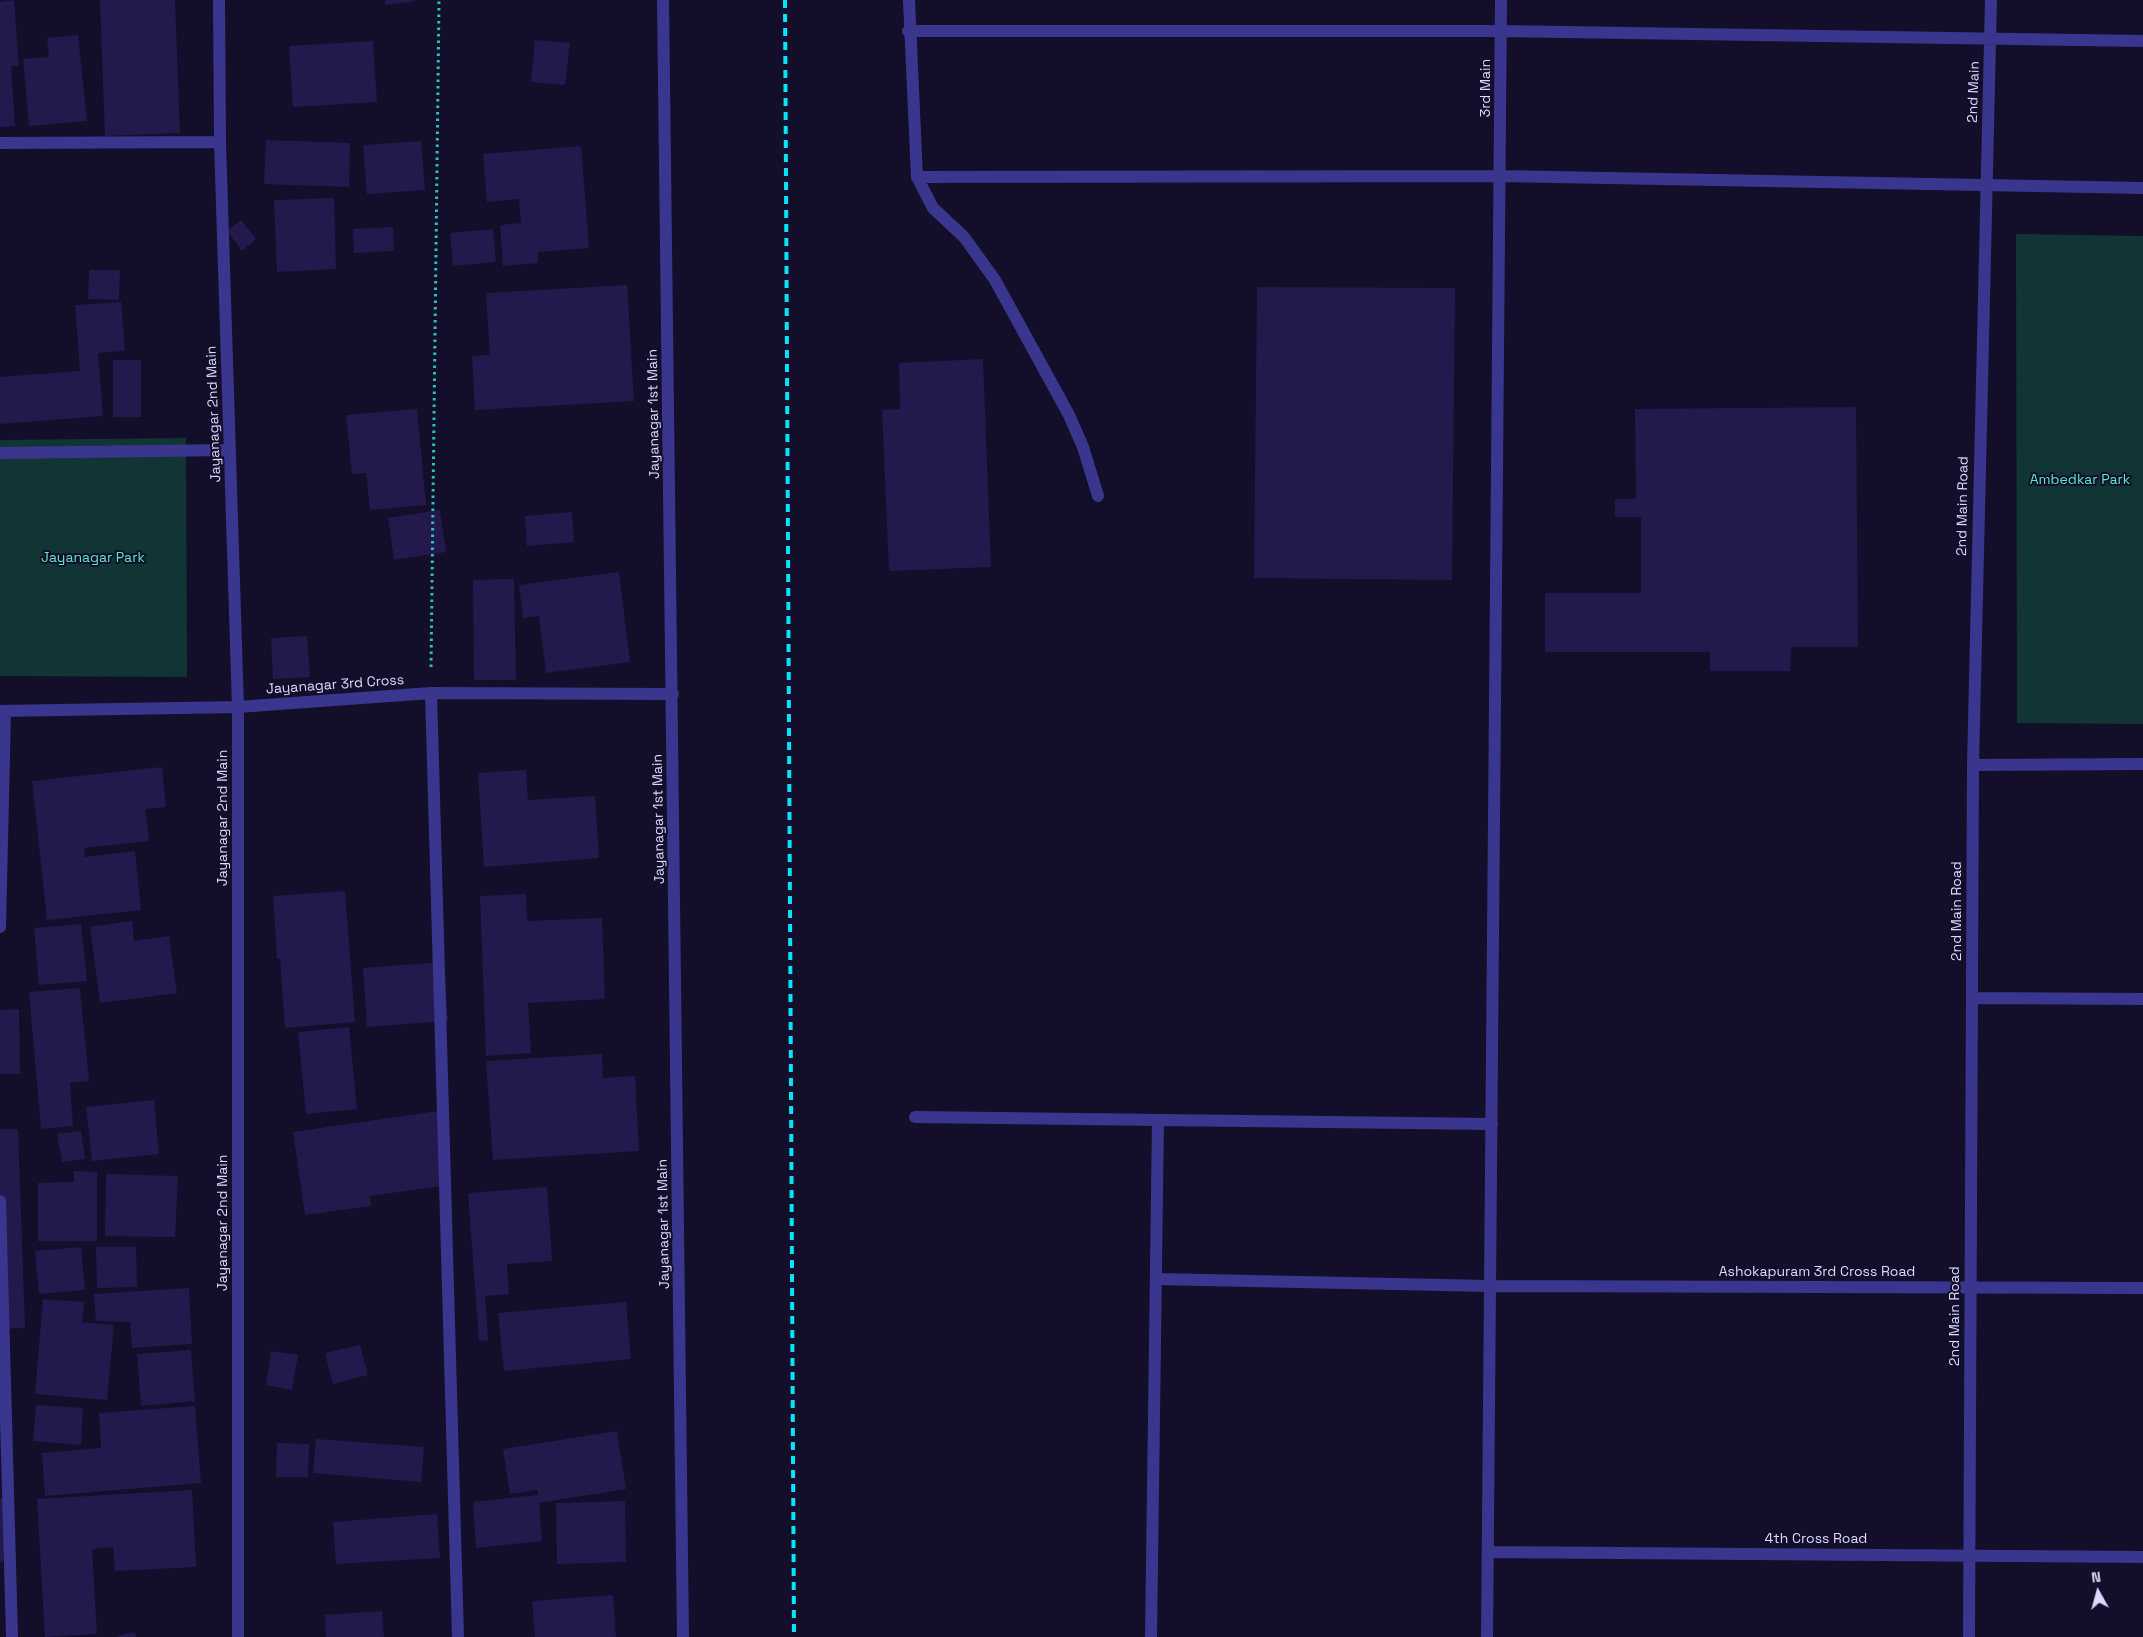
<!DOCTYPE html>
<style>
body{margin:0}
#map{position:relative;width:2143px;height:1637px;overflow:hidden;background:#130e2a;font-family:"Space Grotesk",sans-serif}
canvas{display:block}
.north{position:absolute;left:2073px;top:1567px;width:50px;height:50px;-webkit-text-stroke:4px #130e2a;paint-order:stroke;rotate:353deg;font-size:14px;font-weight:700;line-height:20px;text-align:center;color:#dcd8ff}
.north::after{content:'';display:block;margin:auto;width:18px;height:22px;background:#dcd8ff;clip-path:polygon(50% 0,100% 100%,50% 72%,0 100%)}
</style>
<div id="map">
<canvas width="2143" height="1637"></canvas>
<div class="north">N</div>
</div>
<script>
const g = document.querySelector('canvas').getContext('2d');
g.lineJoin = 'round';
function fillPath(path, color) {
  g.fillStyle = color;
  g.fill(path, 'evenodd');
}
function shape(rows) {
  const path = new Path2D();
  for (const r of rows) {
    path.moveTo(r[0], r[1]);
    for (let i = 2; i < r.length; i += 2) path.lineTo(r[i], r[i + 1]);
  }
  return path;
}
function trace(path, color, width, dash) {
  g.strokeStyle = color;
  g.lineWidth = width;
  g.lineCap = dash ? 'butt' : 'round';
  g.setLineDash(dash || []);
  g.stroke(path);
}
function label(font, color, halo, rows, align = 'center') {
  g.font = font + ' "Space Grotesk",sans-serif';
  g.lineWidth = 4;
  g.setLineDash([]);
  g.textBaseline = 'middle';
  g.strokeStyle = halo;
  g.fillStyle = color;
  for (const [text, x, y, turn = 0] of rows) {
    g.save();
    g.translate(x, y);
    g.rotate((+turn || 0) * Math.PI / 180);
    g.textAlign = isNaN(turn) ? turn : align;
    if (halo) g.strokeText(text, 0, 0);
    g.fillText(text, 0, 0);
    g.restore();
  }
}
fillPath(shape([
 [2016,234,2143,236,2143,724,2017,723],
 [186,438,187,677,0,676,0,440]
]), '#113534');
fillPath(shape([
 [14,0,19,66,11,66,15,126,0,127,0,2],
 [100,0,175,0,180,133,105,136],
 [385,0,415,0,415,1,385,5],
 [78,35,87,121,29,126,23,59,49,57,47,38],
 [535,40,570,43,565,85,531,82],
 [373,41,377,102,293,107,289,46],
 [266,140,350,143,349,187,264,184],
 [421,141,425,190,367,194,363,145],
 [581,146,589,248,538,252,538,263,503,266,500,225,521,223,519,199,487,202,483,154],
 [334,198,336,269,277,272,274,200],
 [241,220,256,239,242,251,227,231],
 [393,227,394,251,354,253,353,229],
 [493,229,496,262,453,266,450,233],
 [89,270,120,270,119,300,88,299],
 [627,285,634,401,475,410,472,356,490,355,486,293],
 [1257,287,1455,288,1452,580,1254,578],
 [121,302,125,351,98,353,103,416,0,424,0,377,80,371,75,305],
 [983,359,991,567,889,571,882,410,900,409,899,363],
 [113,360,141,360,141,417,113,417],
 [1856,407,1858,647,1791,647,1790,671,1710,671,1710,652,1545,652,1545,593,1641,593,1641,517,1615,517,1615,499,1636,499,1635,409],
 [417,409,426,505,370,510,366,473,352,474,346,415],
 [440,510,446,552,394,560,388,518],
 [572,512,574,542,527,546,525,516],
 [619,572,630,662,546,673,539,616,523,618,519,585],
 [514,579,516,680,474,680,473,580],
 [307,636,310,677,273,679,271,638],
 [162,767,166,807,145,809,149,841,84,848,85,857,135,851,141,910,47,920,32,781],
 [526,770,528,800,595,796,599,858,484,867,478,773],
 [345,891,355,1022,285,1028,280,959,277,959,273,896],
 [526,894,527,921,602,918,605,999,528,1003,531,1053,486,1056,480,896],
 [132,921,134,941,169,936,177,993,100,1003,90,927],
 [81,924,87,981,39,985,34,928],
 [444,962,448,1021,367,1027,363,968],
 [80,988,89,1081,70,1083,73,1126,41,1129,29,992],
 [19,1009,20,1074,0,1074,0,1010],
 [349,1027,357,1109,306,1114,298,1032],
 [602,1054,603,1078,635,1076,639,1151,493,1160,486,1061],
 [154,1100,159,1154,92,1161,86,1107],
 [438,1111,448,1185,370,1196,371,1206,305,1215,293,1132],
 [0,1129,18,1129,25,1328,0,1329],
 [81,1131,85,1159,62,1162,57,1134],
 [74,1171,97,1172,97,1241,38,1241,38,1183,74,1182],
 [106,1174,178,1176,175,1237,105,1236],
 [547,1187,552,1261,507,1264,509,1294,485,1296,488,1340,479,1341,468,1193],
 [81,1247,85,1290,39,1294,35,1251],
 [96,1247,136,1247,137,1287,97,1288],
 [189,1288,192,1344,132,1348,130,1322,96,1321,94,1294],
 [43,1299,84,1302,82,1322,114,1325,107,1400,35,1394],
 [626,1302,631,1359,504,1371,498,1313],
 [360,1345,368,1375,333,1384,325,1353],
 [191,1350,195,1401,141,1406,137,1354],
 [271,1351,298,1355,292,1390,266,1385],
 [36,1405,83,1408,81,1445,33,1441],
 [195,1406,201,1483,45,1496,42,1453,101,1448,99,1413],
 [617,1431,626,1489,539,1503,542,1541,476,1548,473,1502,538,1495,537,1490,510,1494,503,1449],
 [316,1439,424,1447,421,1482,313,1473],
 [277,1443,309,1444,308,1477,276,1477],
 [192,1490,196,1567,115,1571,113,1547,92,1549,97,1634,45,1637,37,1499],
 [0,1498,7,1498,3,1562,0,1562],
 [625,1501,626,1562,557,1564,556,1503],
 [437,1514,440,1558,336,1564,333,1522],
 [613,1595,616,1637,535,1637,532,1601],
 [382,1611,384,1637,326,1637,325,1615],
 [135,1632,136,1637,117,1637,117,1636]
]), '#24194d');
trace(shape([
 [431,667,439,0]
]), '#26c4bc', 3, [2.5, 4]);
trace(shape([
 [917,177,933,208,964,237,995,280,1069,415,1083,447,1098,496],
 [915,1117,1492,1124],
 [1156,1279,1490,1286],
 [1151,1637,1158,1120]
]), '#3a368d', 12);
trace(shape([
 [219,0,220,142,238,707,238,1637],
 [909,0,917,177,1501,176,2143,188],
 [908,31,1500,31,2143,41],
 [0,143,220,142],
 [0,453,230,450],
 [431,693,458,1637],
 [0,711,238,707,431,693,673,694],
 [1973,765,2143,764],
 [0,927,5,711],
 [1972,998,2143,999],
 [0,1201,12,1637],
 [1490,1286,2143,1288],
 [1488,1552,2143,1557],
 [1487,1637,1501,0],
 [1969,1637,1973,765,1991,0]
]), '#3a368d', 12);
trace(shape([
 [663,0,683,1637]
]), '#3a368d', 12);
trace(shape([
 [785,0,794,1637]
]), '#04e4ff', 4, [8, 6]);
label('14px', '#dcd8ff', '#130e2a', [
 ["3rd Main",1486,88,-90],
 ["2nd Main",1974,92,-88],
 ["Jayanagar 2nd Main",214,414,-92],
 ["Jayanagar 1st Main",654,414,-91],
 ["2nd Main Road",1963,506,-89],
 ["Jayanagar 3rd Cross",335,685,-4],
 ["Jayanagar 2nd Main",223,818,-90],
 ["Jayanagar 1st Main",659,819,-91],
 ["2nd Main Road",1957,911,-90],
 ["Jayanagar 2nd Main",223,1223,-90],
 ["Jayanagar 1st Main",664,1224,-91],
 ["Ashokapuram 3rd Cross Road",1817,1272],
 ["2nd Main Road",1955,1316,-90],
 ["4th Cross Road",1816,1539]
]);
label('14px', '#59e9c6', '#130e2a', [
 ["Ambedkar Park",2080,480],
 ["Jayanagar Park",93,558]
]);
</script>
